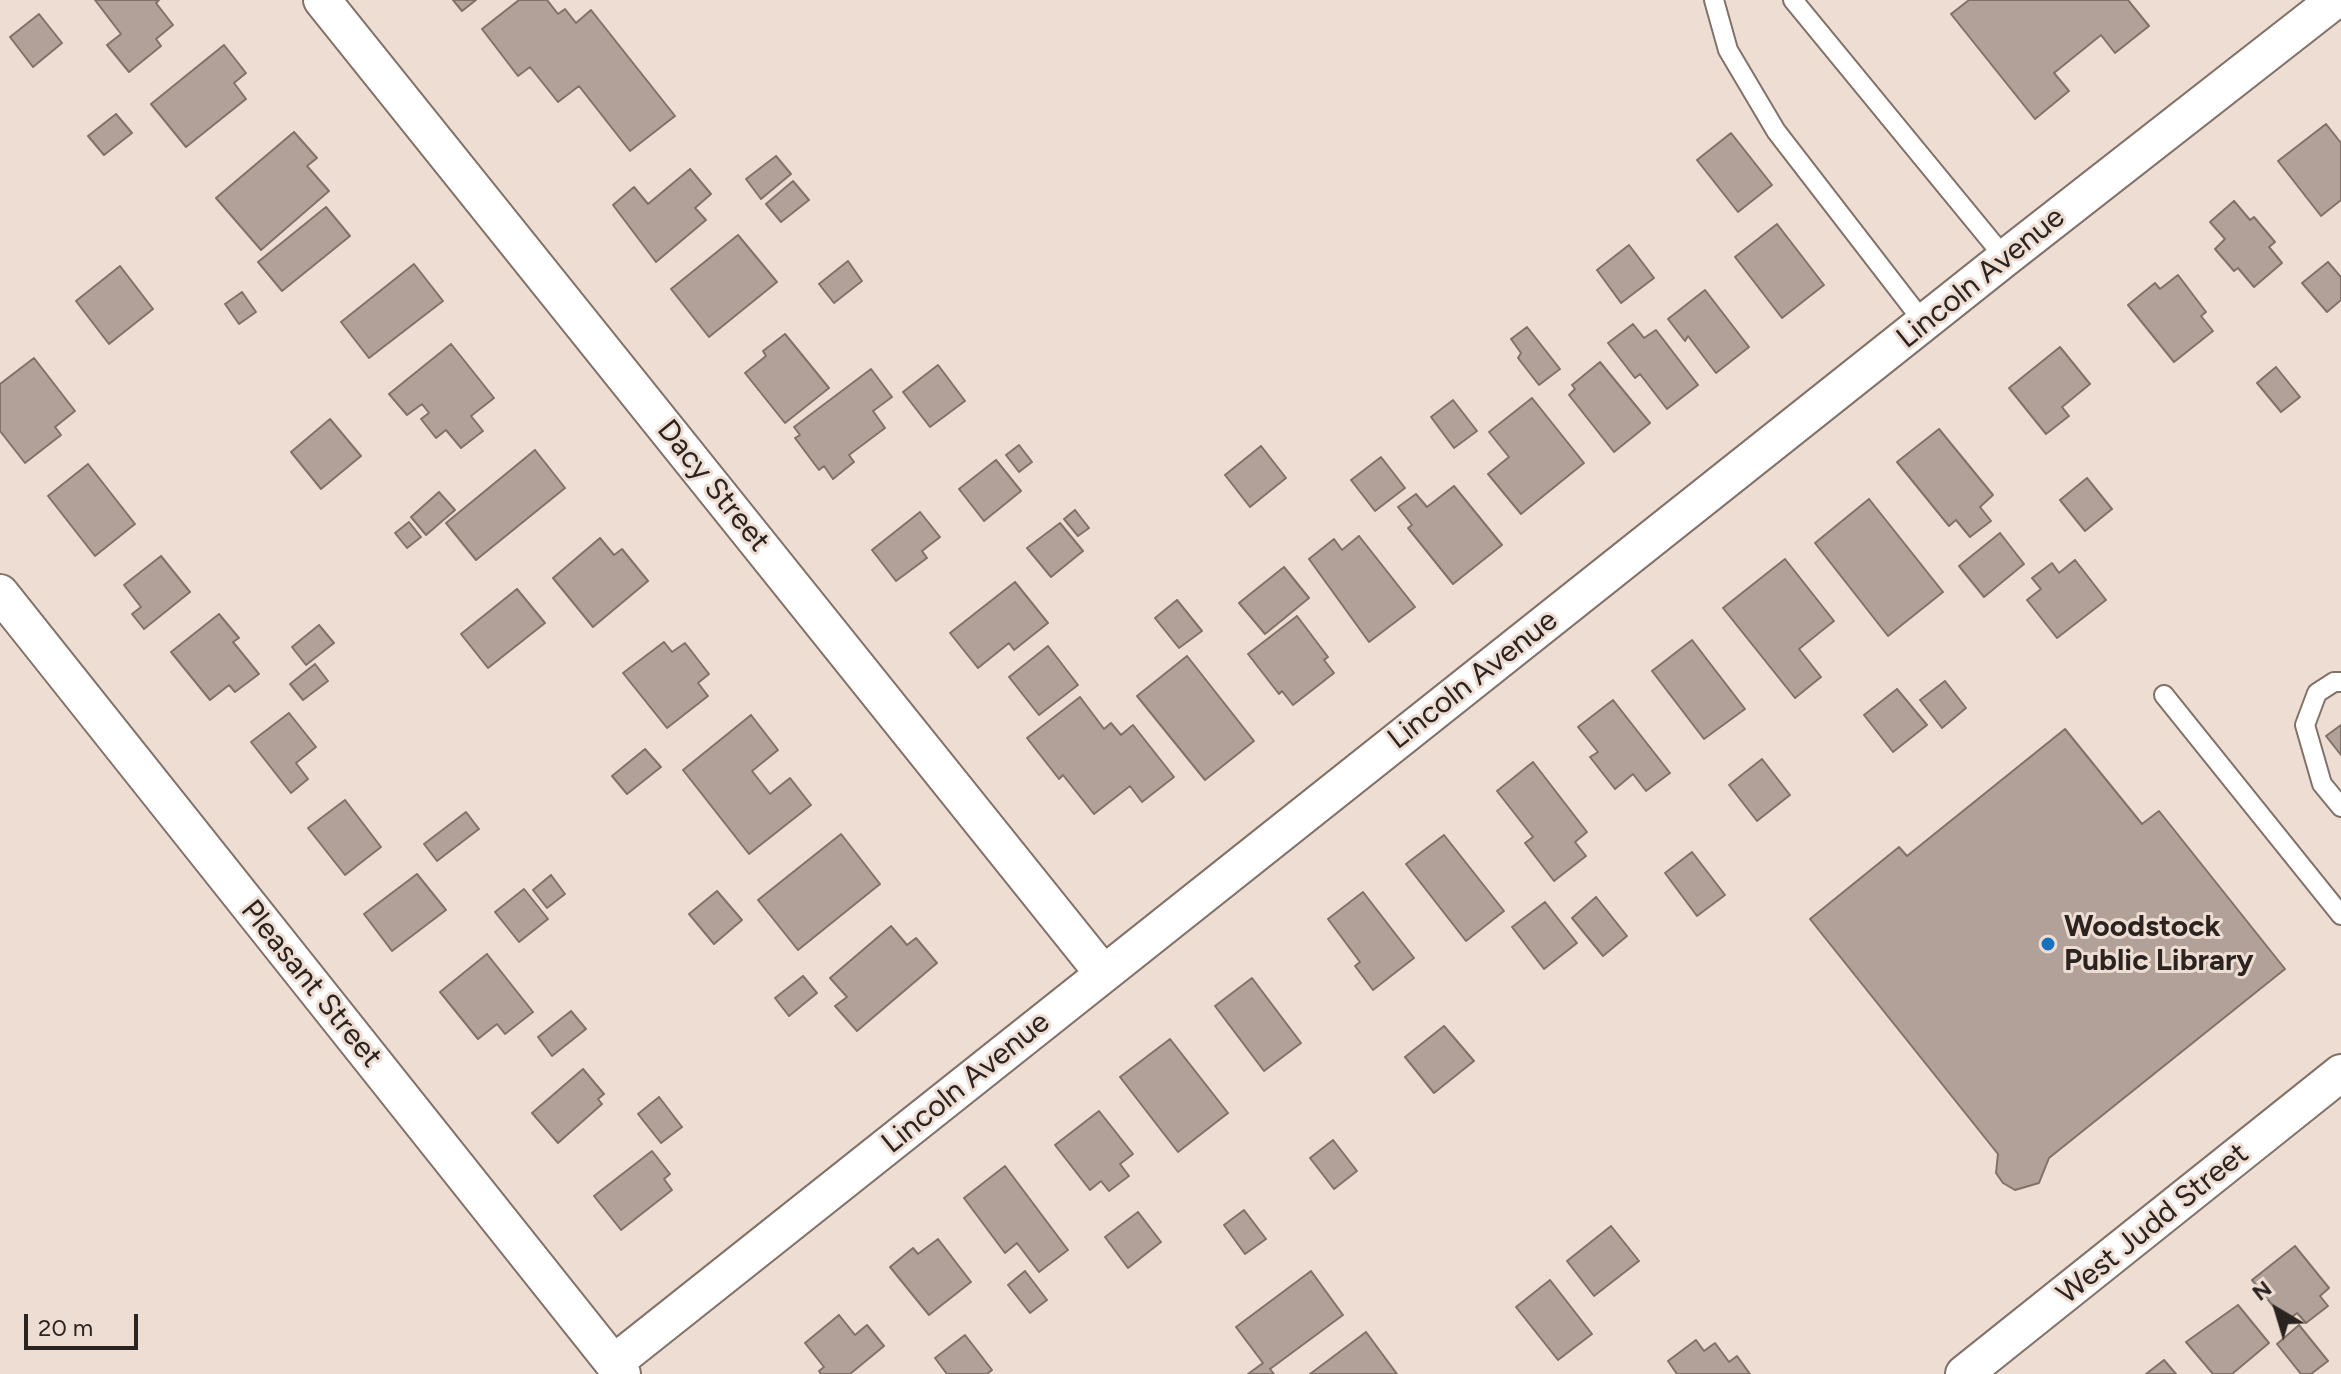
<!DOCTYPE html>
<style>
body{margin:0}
#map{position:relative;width:2341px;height:1374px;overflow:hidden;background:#eeddd3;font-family:Figtree,sans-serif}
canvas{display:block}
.north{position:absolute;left:2237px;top:1270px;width:80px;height:80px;-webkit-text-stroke:6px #eeddd3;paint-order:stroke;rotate:322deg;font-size:22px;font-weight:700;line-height:32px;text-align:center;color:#2a2320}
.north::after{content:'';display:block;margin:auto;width:28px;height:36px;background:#2a2320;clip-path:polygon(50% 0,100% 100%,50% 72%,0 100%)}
.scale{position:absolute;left:24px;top:1314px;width:114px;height:36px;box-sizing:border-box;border:4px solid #2a2320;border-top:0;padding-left:10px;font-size:24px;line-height:28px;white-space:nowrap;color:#2a2320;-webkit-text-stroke:6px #eeddd3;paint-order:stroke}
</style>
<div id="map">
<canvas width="2341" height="1374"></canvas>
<div class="north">N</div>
<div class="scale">20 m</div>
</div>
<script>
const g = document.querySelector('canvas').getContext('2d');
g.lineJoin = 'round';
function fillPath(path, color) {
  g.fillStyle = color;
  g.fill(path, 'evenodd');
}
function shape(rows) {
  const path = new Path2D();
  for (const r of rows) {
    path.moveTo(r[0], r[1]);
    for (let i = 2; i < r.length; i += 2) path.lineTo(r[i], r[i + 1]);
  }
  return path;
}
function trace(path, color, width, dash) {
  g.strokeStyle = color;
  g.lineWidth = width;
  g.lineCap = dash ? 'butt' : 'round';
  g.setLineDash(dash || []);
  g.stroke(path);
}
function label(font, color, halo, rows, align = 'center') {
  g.font = font + ' Figtree,sans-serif';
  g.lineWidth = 6;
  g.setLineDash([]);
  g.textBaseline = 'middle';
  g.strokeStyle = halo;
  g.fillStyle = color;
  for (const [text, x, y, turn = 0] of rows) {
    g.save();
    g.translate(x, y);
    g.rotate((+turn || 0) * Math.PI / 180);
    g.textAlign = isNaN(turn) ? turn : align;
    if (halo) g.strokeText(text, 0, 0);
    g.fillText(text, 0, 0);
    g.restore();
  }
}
const building = shape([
 [95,0,159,0,156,3,173,25,156,39,161,46,129,72,107,45,121,34,95,0],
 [453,0,476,0,462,11,453,0],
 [519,0,547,0,558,14,565,9,576,23,591,10,675,116,630,151,579,86,558,102,530,67,518,76,482,29,519,0],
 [1969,0,2128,0,2149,26,2115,53,2101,35,2054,73,2069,91,2035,119,1951,14,1969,0],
 [39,14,62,43,33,67,10,37,39,14],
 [224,45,246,73,234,83,246,99,186,147,151,104,224,45],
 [116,114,132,133,104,155,88,136,116,114],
 [2326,124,2341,143,2341,200,2321,216,2278,161,2326,124],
 [294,132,317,158,307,166,329,191,261,250,216,198,294,132],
 [1731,133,1772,185,1738,212,1697,160,1731,133],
 [776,156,791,174,761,199,746,179,776,156],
 [690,169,711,194,695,208,706,220,656,262,613,205,634,187,648,204,690,169],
 [793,181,809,200,781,222,766,204,793,181],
 [2234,201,2250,220,2254,217,2275,242,2269,247,2282,263,2254,287,2238,268,2234,271,2215,249,2225,239,2210,222,2234,201],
 [326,207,350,236,282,291,258,262,326,207],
 [1777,224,1824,285,1782,318,1735,257,1777,224],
 [738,235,777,282,709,337,671,289,738,235],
 [1629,245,1654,278,1621,303,1597,270,1629,245],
 [848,261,862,281,834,303,819,284,848,261],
 [2328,262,2341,277,2341,300,2327,312,2302,283,2328,262],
 [414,264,443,301,369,358,341,322,414,264],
 [120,266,153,309,109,344,76,301,120,266],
 [2178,275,2206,312,2201,316,2213,331,2174,362,2128,305,2155,283,2160,289,2178,275],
 [1705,290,1749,347,1716,373,1688,336,1685,341,1668,319,1705,290],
 [242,292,256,312,239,324,225,304,242,292],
 [1633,324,1644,338,1656,330,1698,385,1667,409,1640,374,1635,378,1608,343,1633,324],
 [1527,327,1560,369,1539,385,1518,358,1521,353,1511,339,1527,327],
 [785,334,829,388,785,423,745,373,766,356,763,351,785,334],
 [451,344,494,398,471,416,483,431,461,448,446,430,436,438,421,419,429,413,422,404,407,415,389,394,451,344],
 [2060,347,2090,384,2062,407,2069,416,2046,434,2009,388,2060,347],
 [34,358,75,411,55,427,61,435,25,463,0,431,0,384,34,358],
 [1600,362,1650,423,1614,452,1569,395,1575,389,1572,385,1600,362],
 [938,365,965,401,930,427,903,392,938,365],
 [2276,367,2300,397,2281,412,2257,383,2276,367],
 [871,369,892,397,873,411,885,428,849,455,854,462,833,479,824,466,819,470,795,438,800,435,794,427,871,369],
 [1532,398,1584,463,1521,514,1488,474,1509,457,1489,432,1532,398],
 [1453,400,1477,431,1454,448,1431,417,1453,400],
 [330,419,361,456,321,489,291,452,330,419],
 [1939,429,1993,495,1980,507,1991,521,1970,537,1956,520,1949,526,1897,462,1939,429],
 [1019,445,1032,462,1019,472,1006,455,1019,445],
 [1261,446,1286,478,1250,507,1225,475,1261,446],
 [535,450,565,488,476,560,446,523,535,450],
 [1381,457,1405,488,1375,511,1351,480,1381,457],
 [996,460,1021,491,984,521,959,489,996,460],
 [88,464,135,524,95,556,48,496,88,464],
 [2087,478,2112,509,2085,531,2060,500,2087,478],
 [1454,486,1502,545,1453,584,1408,528,1412,525,1398,507,1416,494,1427,507,1454,486],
 [439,492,455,510,426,535,411,517,439,492],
 [1869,499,1943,592,1888,636,1815,543,1869,499],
 [1075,510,1089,528,1078,536,1064,519,1075,510],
 [920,512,940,537,922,551,927,558,896,581,872,550,920,512],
 [409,522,421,537,407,548,395,533,409,522],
 [1060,523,1083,551,1051,577,1027,548,1060,523],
 [2000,533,2024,564,1984,597,1959,566,2000,533],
 [1359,536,1415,607,1369,642,1309,559,1334,539,1342,550,1359,536],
 [600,538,614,555,622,549,648,581,593,627,553,578,600,538],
 [161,556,190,592,144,629,132,614,141,607,124,585,161,556],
 [1785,559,1834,621,1799,649,1821,677,1795,698,1723,608,1785,559],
 [2075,560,2106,600,2057,638,2027,600,2041,589,2032,578,2052,563,2059,573,2075,560],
 [1284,567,1309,598,1265,634,1239,603,1284,567],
 [1015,582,1048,623,1014,650,1009,643,978,668,950,633,1015,582],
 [517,589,545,623,488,668,461,634,517,589],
 [1177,600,1202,631,1179,648,1155,618,1177,600],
 [219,614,239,638,233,642,259,674,235,692,229,685,210,700,171,652,219,614],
 [1297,616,1328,657,1324,660,1334,673,1293,705,1282,691,1279,694,1248,654,1297,616],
 [319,625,334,643,306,665,292,647,319,625],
 [1692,640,1745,709,1704,739,1652,671,1692,640],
 [664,642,672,652,685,643,709,674,698,683,708,696,667,728,623,673,664,642],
 [1048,646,1078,685,1039,715,1009,677,1048,646],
 [1187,656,1254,741,1205,780,1137,696,1187,656],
 [315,664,328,681,303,700,290,684,315,664],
 [1945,681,1966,708,1942,728,1920,700,1945,681],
 [1897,689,1927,725,1893,752,1864,715,1897,689],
 [1080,697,1104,729,1111,723,1121,735,1133,725,1174,777,1142,802,1130,786,1094,814,1063,775,1059,779,1027,738,1080,697],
 [1613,700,1670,773,1646,791,1633,774,1615,789,1590,757,1598,752,1578,727,1613,700],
 [289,713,316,747,296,763,308,779,291,793,251,742,289,713],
 [751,715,778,750,752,771,770,794,790,778,811,805,749,854,683,770,751,715],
 [2341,725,2341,755,2326,736,2341,725],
 [2065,729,2142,824,2159,811,2285,969,2049,1158,2039,1183,2015,1190,2003,1183,1996,1173,1998,1154,1810,919,1899,847,1907,856,2065,729],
 [645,749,661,767,627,794,612,776,645,749],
 [1762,759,1790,795,1757,821,1729,785,1762,759],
 [1533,762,1587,832,1575,842,1586,856,1554,881,1525,843,1533,837,1497,791,1533,762],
 [345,800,381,847,345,875,308,828,345,800],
 [466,812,479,829,437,861,424,844,466,812],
 [841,834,880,884,798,950,758,900,841,834],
 [1444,835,1504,911,1466,941,1406,864,1444,835],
 [1692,852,1725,895,1697,916,1665,873,1692,852],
 [417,874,446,910,392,951,364,914,417,874],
 [551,875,565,894,547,908,533,890,551,875],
 [524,889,548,919,519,942,495,912,524,889],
 [717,891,742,920,714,944,689,914,717,891],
 [1363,892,1414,958,1373,990,1355,966,1360,962,1328,919,1363,892],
 [1596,897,1627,936,1603,956,1572,918,1596,897],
 [1545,902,1577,943,1544,969,1512,927,1545,902],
 [891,926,907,945,916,938,937,963,857,1031,835,1006,847,997,830,978,891,926],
 [487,954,533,1012,505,1034,497,1024,478,1039,440,992,487,954],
 [803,976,817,993,789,1016,775,998,803,976],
 [1252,978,1301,1043,1264,1071,1215,1006,1252,978],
 [571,1011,586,1029,552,1056,538,1037,571,1011],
 [1444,1026,1474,1061,1434,1093,1405,1057,1444,1026],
 [1170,1039,1228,1113,1178,1152,1120,1077,1170,1039],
 [583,1069,604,1094,598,1099,602,1104,558,1143,532,1113,583,1069],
 [659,1097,682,1127,661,1143,638,1114,659,1097],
 [1099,1111,1133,1154,1120,1164,1129,1176,1109,1191,1101,1181,1090,1190,1055,1145,1099,1111],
 [1333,1140,1357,1171,1334,1189,1310,1158,1333,1140],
 [652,1151,670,1174,664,1179,672,1190,621,1230,594,1196,652,1151],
 [1005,1166,1068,1250,1039,1272,1017,1243,1005,1253,964,1198,1005,1166],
 [1244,1210,1266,1239,1245,1254,1224,1225,1244,1210],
 [1138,1212,1161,1242,1128,1268,1105,1237,1138,1212],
 [1611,1226,1639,1261,1594,1296,1567,1261,1611,1226],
 [938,1239,971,1282,929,1315,890,1267,913,1248,918,1254,938,1239],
 [2295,1246,2329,1288,2320,1296,2328,1306,2306,1323,2297,1313,2286,1322,2252,1280,2295,1246],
 [1025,1271,1047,1300,1030,1313,1008,1285,1025,1271],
 [1311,1271,1343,1315,1270,1369,1274,1374,1248,1374,1263,1363,1236,1327,1311,1271],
 [1550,1280,1592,1334,1558,1360,1516,1307,1550,1280],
 [2238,1305,2269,1343,2232,1374,2213,1374,2186,1342,2238,1305],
 [839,1315,855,1335,867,1325,884,1346,850,1374,821,1374,819,1371,824,1367,805,1343,839,1315],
 [2299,1325,2328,1361,2311,1374,2301,1374,2277,1344,2299,1325],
 [1366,1332,1397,1374,1310,1374,1366,1332],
 [965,1335,992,1370,987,1374,947,1374,935,1358,965,1335],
 [1696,1340,1704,1351,1715,1343,1729,1362,1737,1356,1750,1374,1677,1374,1668,1361,1696,1340],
 [2164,1360,2176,1374,2146,1374,2164,1360]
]);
fillPath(building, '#b1a198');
trace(building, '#817269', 2);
const lane = shape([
 [1714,0,1728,50,1776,131,1925,324],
 [1793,0,2005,258],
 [2341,682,2334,682,2317,693,2305,725,2322,784,2341,807],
 [2164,695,2341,915]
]);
const street = shape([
 [322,0,1103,973],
 [0,593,622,1374],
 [614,1363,2005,258,2335,0],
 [1964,1374,2341,1073]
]);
trace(lane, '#817269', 22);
trace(street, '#817269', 40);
trace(lane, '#fff', 18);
trace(street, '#fff', 36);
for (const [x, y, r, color] of [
 [2048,944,8,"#1671be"]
]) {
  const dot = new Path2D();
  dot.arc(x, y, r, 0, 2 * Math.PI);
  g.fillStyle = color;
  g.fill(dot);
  trace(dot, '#eeddd3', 3);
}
label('30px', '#2a2320', '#eeddd3', [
 ["Lincoln Avenue",1981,278,-39],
 ["Dacy Street",713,486,51],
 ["Lincoln Avenue",1473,680,-38],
 ["Pleasant Street",311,984,51],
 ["Lincoln Avenue",966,1083,-39],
 ["West Judd Street",2153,1224,-39]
]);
label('bold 30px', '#2a2320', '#eeddd3', [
 ["Woodstock",2064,927],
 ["Public Library",2064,961]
], 'left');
</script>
